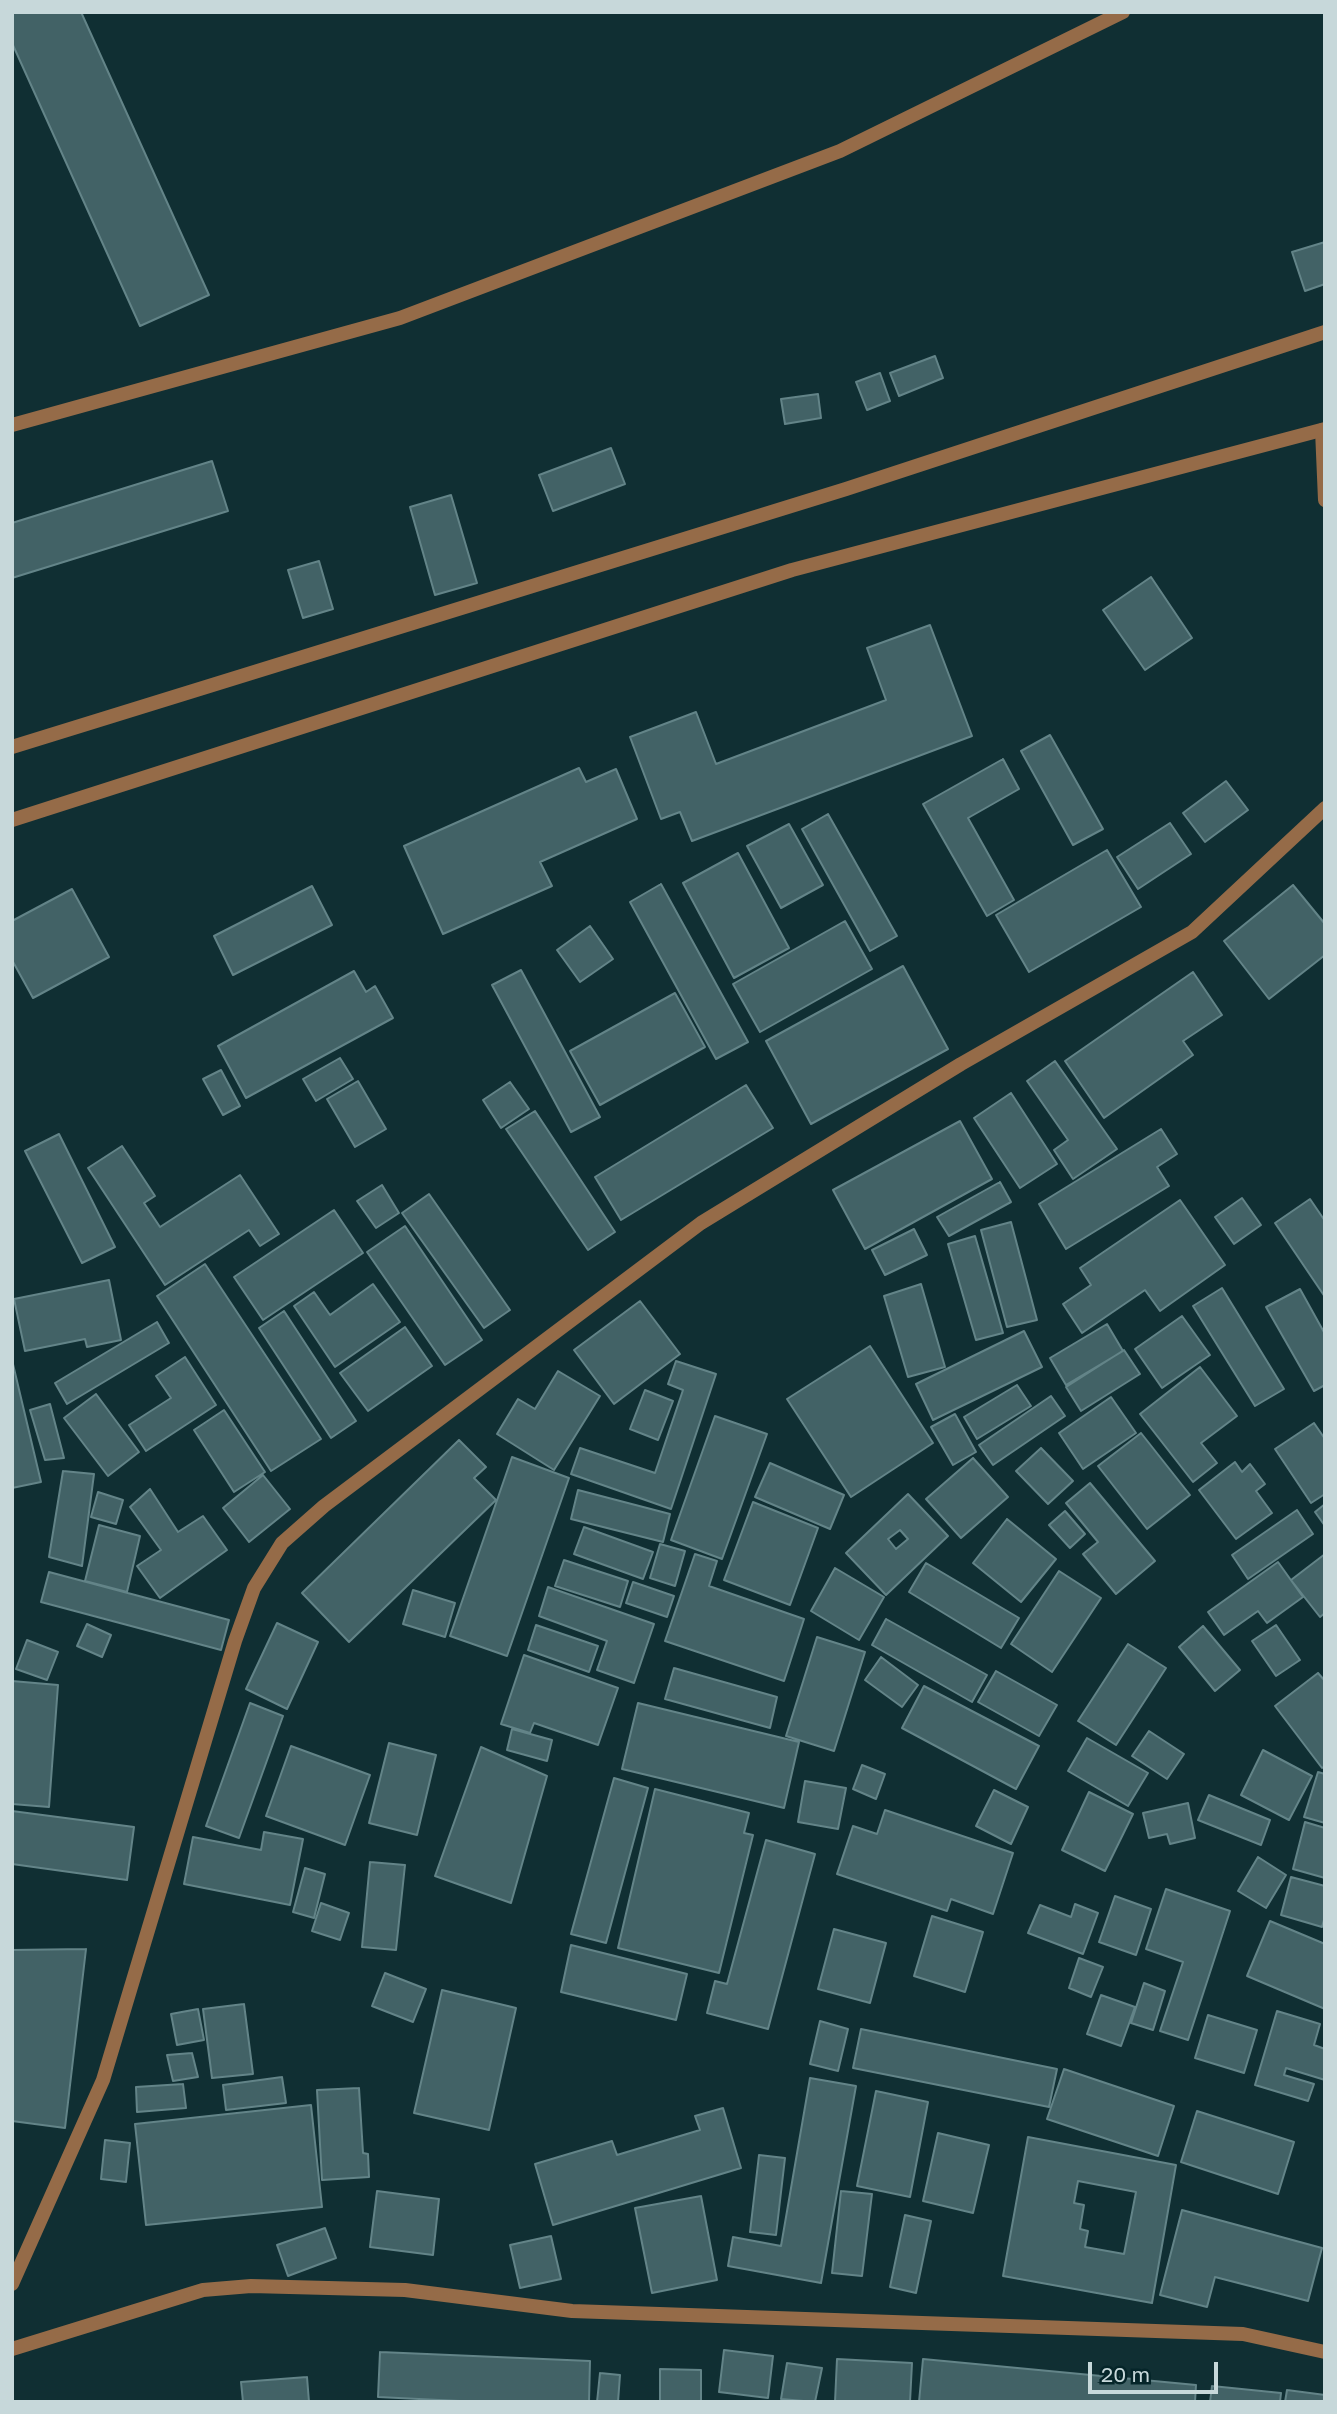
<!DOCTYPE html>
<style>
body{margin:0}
#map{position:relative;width:1337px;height:2414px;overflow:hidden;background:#102f33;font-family:"Golos Text",sans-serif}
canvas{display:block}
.frame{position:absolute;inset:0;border:14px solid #c7d8da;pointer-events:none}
.scale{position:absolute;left:1088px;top:2362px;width:130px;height:32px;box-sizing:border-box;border:4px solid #c7d8da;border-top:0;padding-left:9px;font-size:21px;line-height:24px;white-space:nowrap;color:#c7d8da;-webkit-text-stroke:5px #052529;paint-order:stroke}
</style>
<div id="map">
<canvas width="1337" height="2414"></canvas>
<div class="frame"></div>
<div class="scale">20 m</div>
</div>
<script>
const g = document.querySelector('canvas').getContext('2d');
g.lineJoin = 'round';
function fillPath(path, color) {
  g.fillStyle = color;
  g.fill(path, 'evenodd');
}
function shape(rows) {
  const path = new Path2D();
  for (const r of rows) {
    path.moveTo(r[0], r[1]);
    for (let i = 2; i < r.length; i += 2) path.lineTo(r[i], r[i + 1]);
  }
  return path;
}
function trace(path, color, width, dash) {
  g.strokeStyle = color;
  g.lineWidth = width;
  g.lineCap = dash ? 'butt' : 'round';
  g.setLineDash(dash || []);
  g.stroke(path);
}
const building = shape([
 [12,12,81,12,209,295,140,326,12,43,12,12],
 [1325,242,1325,284,1305,291,1292,252,1325,242],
 [935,356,943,378,899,396,890,373,935,356],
 [880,373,890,401,867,410,856,382,880,373],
 [818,394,821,418,785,424,781,399,818,394],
 [611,448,625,484,553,511,539,475,611,448],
 [212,461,228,511,12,578,12,523,212,461],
 [451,495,477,583,435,595,410,507,451,495],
 [319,561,333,609,303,618,288,570,319,561],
 [1151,577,1192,638,1145,670,1103,610,1151,577],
 [930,625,972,736,692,841,680,812,661,819,630,737,696,712,716,764,886,700,867,648,930,625],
 [1050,735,1103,829,1073,845,1021,751,1050,735],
 [1003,759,1019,789,968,818,1014,900,987,916,923,804,1003,759],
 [579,768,586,782,616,769,637,819,540,862,552,886,443,934,404,846,579,768],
 [1226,781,1248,810,1205,842,1183,813,1226,781],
 [828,814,897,936,870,951,802,829,828,814],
 [1170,823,1191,854,1138,889,1117,857,1170,823],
 [789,824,823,885,781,908,747,846,789,824],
 [1107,850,1141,907,1029,972,996,915,1107,850],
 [738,853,789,948,734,978,683,883,738,853],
 [661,884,748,1042,716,1059,630,902,661,884],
 [1293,885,1325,924,1325,955,1269,999,1224,941,1293,885],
 [312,886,332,925,233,975,214,936,312,886],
 [72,889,109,957,33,998,12,960,12,921,72,889],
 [845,921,872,969,760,1032,733,984,845,921],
 [590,926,613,959,580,982,557,950,590,926],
 [903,966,948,1049,811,1124,766,1041,903,966],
 [521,970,600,1117,571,1132,492,985,521,970],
 [354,971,366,992,375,986,393,1018,246,1098,218,1046,354,971],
 [1193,972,1222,1015,1183,1041,1193,1055,1104,1118,1065,1061,1193,972],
 [675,993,705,1047,600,1105,570,1051,675,993],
 [340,1058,353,1079,316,1101,303,1079,340,1058],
 [1055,1061,1117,1149,1073,1179,1054,1150,1068,1140,1027,1081,1055,1061],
 [221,1070,240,1106,223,1115,203,1079,221,1070],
 [358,1081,386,1129,355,1147,327,1099,358,1081],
 [510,1082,529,1109,501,1128,483,1100,510,1082],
 [746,1085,773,1128,621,1220,595,1177,746,1085],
 [1011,1093,1057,1164,1020,1188,974,1118,1011,1093],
 [535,1111,615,1232,588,1250,506,1129,535,1111],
 [960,1121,992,1179,865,1249,833,1190,960,1121],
 [1161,1129,1177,1154,1157,1167,1169,1186,1066,1249,1039,1204,1161,1129],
 [59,1134,115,1247,82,1263,25,1151,59,1134],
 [122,1146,155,1196,144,1203,160,1227,240,1175,279,1234,260,1246,249,1230,165,1285,88,1168,122,1146],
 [1000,1182,1011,1202,949,1236,937,1217,1000,1182],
 [382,1185,399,1213,376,1228,357,1201,382,1185],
 [429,1194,510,1310,484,1328,402,1213,429,1194],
 [1242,1198,1261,1225,1234,1244,1215,1217,1242,1198],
 [1310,1199,1325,1221,1325,1297,1275,1223,1310,1199],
 [1180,1200,1225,1265,1160,1311,1145,1290,1082,1333,1063,1304,1091,1285,1080,1268,1180,1200],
 [334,1210,363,1253,263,1320,234,1277,334,1210],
 [1011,1222,1037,1320,1007,1327,981,1230,1011,1222],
 [405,1226,482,1340,445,1365,367,1252,405,1226],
 [914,1229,927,1255,885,1275,872,1250,914,1229],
 [975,1236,1003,1333,976,1340,948,1244,975,1236],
 [205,1264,321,1439,271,1471,157,1296,205,1264],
 [109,1280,121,1340,87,1347,85,1339,25,1351,14,1299,109,1280],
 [373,1284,400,1322,335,1367,294,1306,314,1292,330,1315,373,1284],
 [921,1284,945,1367,908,1377,884,1296,921,1284],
 [1222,1288,1284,1389,1255,1406,1193,1306,1222,1288],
 [1300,1289,1325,1334,1325,1385,1314,1391,1266,1307,1300,1289],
 [640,1301,680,1354,614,1404,574,1350,640,1301],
 [284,1311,356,1421,331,1438,259,1328,284,1311],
 [1182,1316,1210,1355,1162,1388,1135,1349,1182,1316],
 [157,1322,169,1343,67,1404,55,1383,157,1322],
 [1107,1324,1123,1351,1066,1385,1050,1358,1107,1324],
 [405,1327,432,1366,368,1411,340,1373,405,1327],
 [1024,1331,1042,1367,933,1420,916,1384,1024,1331],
 [870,1346,933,1443,851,1497,787,1399,870,1346],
 [1124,1350,1140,1374,1081,1411,1066,1387,1124,1350],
 [185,1357,216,1405,146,1451,129,1425,171,1398,156,1376,185,1357],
 [12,1360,41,1482,12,1488,12,1360],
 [676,1361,716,1374,671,1509,571,1474,580,1448,655,1473,683,1390,668,1384,676,1361],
 [1200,1367,1237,1416,1201,1443,1217,1463,1193,1482,1140,1414,1200,1367],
 [558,1371,600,1396,554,1470,497,1434,518,1399,535,1409,558,1371],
 [1017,1385,1031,1406,977,1439,964,1417,1017,1385],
 [645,1390,673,1401,658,1440,630,1429,645,1390],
 [96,1394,139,1452,108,1476,64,1418,96,1394],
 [1051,1396,1065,1416,993,1465,979,1445,1051,1396],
 [1111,1397,1136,1433,1083,1469,1059,1433,1111,1397],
 [50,1404,64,1458,45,1460,30,1410,50,1404],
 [224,1410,265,1472,234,1492,194,1430,224,1410],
 [955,1414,976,1452,953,1465,931,1427,955,1414],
 [715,1416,767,1434,722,1559,671,1540,715,1416],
 [1314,1423,1325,1439,1325,1494,1311,1503,1275,1449,1314,1423],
 [1141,1433,1190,1495,1147,1529,1098,1466,1141,1433],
 [459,1440,486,1467,474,1478,496,1500,349,1642,302,1593,459,1440],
 [1041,1448,1073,1481,1048,1504,1016,1471,1041,1448],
 [512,1457,569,1478,507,1656,450,1636,512,1457],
 [973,1458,1008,1497,961,1538,926,1499,973,1458],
 [1235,1462,1242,1472,1250,1464,1265,1484,1256,1491,1272,1513,1236,1539,1199,1490,1235,1462],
 [770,1463,844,1495,830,1529,755,1497,770,1463],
 [63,1471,94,1474,82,1566,49,1557,63,1471],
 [263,1475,290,1509,249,1542,223,1508,263,1475],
 [1090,1483,1155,1561,1116,1594,1083,1554,1098,1542,1066,1503,1090,1483],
 [150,1489,178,1532,203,1516,227,1550,160,1598,137,1566,161,1550,130,1507,150,1489],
 [578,1490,670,1514,663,1542,571,1519,578,1490],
 [98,1492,123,1500,116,1524,91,1517,98,1492],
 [908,1494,948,1536,886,1595,846,1553,908,1494],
 [900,1530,908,1539,896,1549,888,1539,900,1530],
 [753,1502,818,1528,790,1605,724,1580,753,1502],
 [1325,1504,1325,1526,1315,1512,1325,1504],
 [1297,1510,1313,1534,1248,1579,1232,1555,1297,1510],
 [1065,1511,1085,1534,1070,1548,1049,1525,1065,1511],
 [1007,1519,1056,1559,1021,1602,973,1563,1007,1519],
 [99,1525,140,1536,127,1592,85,1581,99,1525],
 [584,1527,653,1552,643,1579,574,1554,584,1527],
 [660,1544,685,1551,675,1586,650,1578,660,1544],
 [695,1554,717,1561,709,1586,804,1619,784,1681,665,1641,695,1554],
 [1325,1554,1325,1613,1320,1617,1291,1580,1325,1554],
 [564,1560,628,1581,620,1607,555,1586,564,1560],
 [1278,1562,1303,1597,1267,1623,1258,1611,1224,1635,1208,1612,1278,1562],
 [926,1563,1019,1618,1001,1648,909,1592,926,1563],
 [835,1568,884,1597,859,1640,811,1611,835,1568],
 [1059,1571,1101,1598,1052,1672,1011,1644,1059,1571],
 [49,1572,229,1620,221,1650,41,1602,49,1572],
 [633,1582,674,1596,667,1617,626,1603,633,1582],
 [548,1587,654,1624,634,1683,597,1670,607,1641,539,1616,548,1587],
 [413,1590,455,1603,445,1637,403,1624,413,1590],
 [886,1619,987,1675,972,1702,872,1645,886,1619],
 [277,1623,318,1642,287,1709,246,1689,277,1623],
 [87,1624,111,1635,102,1657,77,1646,87,1624],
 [536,1625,598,1646,589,1672,528,1650,536,1625],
 [1276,1625,1300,1660,1276,1676,1252,1641,1276,1625],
 [1203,1626,1240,1670,1215,1691,1179,1647,1203,1626],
 [817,1637,865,1652,834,1751,786,1736,817,1637],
 [27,1640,58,1652,47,1680,16,1669,27,1640],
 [1128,1644,1166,1668,1116,1745,1078,1721,1128,1644],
 [524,1655,618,1688,598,1745,534,1723,530,1733,501,1724,524,1655],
 [881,1657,918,1685,902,1707,865,1680,881,1657],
 [674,1668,777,1697,770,1728,665,1699,674,1668],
 [996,1671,1057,1705,1039,1736,978,1702,996,1671],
 [1318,1673,1325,1681,1325,1766,1322,1768,1275,1706,1318,1673],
 [12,1681,58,1685,49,1807,12,1804,12,1681],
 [924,1686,1039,1746,1016,1789,902,1728,924,1686],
 [250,1703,283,1716,239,1838,206,1826,250,1703],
 [638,1703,799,1742,784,1808,622,1769,638,1703],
 [512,1729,552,1740,547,1761,507,1750,512,1729],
 [1149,1731,1184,1754,1167,1779,1132,1756,1149,1731],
 [1087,1738,1148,1773,1128,1806,1068,1771,1087,1738],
 [389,1743,436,1755,417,1835,369,1823,389,1743],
 [291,1746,370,1775,345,1845,266,1816,291,1746],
 [481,1747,547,1776,511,1903,435,1876,481,1747],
 [1263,1750,1312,1776,1289,1820,1241,1795,1263,1750],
 [862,1765,885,1774,876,1799,853,1789,862,1765],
 [1318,1772,1325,1774,1325,1823,1304,1817,1318,1772],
 [614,1778,648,1788,606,1943,571,1934,614,1778],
 [805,1781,846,1788,838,1829,798,1822,805,1781],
 [655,1789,749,1813,744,1833,753,1835,719,1973,618,1948,655,1789],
 [994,1790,1028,1807,1011,1844,976,1826,994,1790],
 [1089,1792,1133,1814,1105,1871,1062,1850,1089,1792],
 [1209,1795,1270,1820,1261,1845,1198,1820,1209,1795],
 [1188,1803,1195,1838,1170,1844,1167,1834,1149,1838,1143,1813,1188,1803],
 [885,1810,1013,1853,993,1914,951,1899,947,1911,837,1874,853,1826,877,1834,885,1810],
 [12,1811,134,1827,127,1880,12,1864,12,1811],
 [1305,1822,1325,1828,1325,1878,1293,1869,1305,1822],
 [264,1832,303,1839,290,1905,184,1884,193,1837,261,1850,264,1832],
 [766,1840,815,1854,768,2029,707,2013,715,1981,727,1984,766,1840],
 [1258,1857,1286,1875,1266,1908,1238,1891,1258,1857],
 [370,1862,405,1865,396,1950,362,1947,370,1862],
 [305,1868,325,1874,314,1918,293,1912,305,1868],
 [1291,1877,1325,1886,1325,1916,1322,1927,1281,1915,1291,1877],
 [1166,1889,1230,1911,1188,2040,1160,2031,1183,1962,1146,1949,1166,1889],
 [1115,1896,1151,1909,1136,1955,1099,1942,1115,1896],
 [321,1903,349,1913,340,1940,312,1931,321,1903],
 [1075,1904,1098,1913,1083,1954,1028,1933,1040,1905,1071,1917,1075,1904],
 [932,1916,983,1932,965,1992,914,1976,932,1916],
 [1270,1921,1325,1944,1325,2009,1247,1976,1270,1921],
 [834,1929,886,1943,870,2003,818,1989,834,1929],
 [571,1945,687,1974,676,2020,561,1992,571,1945],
 [86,1949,65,2128,12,2121,12,1950,86,1949],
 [1079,1958,1103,1967,1091,1997,1069,1988,1079,1958],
 [385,1973,426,1989,413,2022,372,2006,385,1973],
 [1144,1983,1165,1991,1153,2030,1131,2023,1144,1983],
 [442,1990,516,2008,489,2130,414,2113,442,1990],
 [1101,1995,1135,2007,1121,2046,1087,2034,1101,1995],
 [244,2004,253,2074,212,2078,203,2009,244,2004],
 [198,2009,204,2040,177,2045,171,2014,198,2009],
 [1277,2011,1320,2024,1314,2045,1325,2049,1325,2080,1286,2068,1284,2075,1314,2084,1308,2101,1255,2085,1277,2011],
 [1208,2015,1257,2030,1244,2073,1195,2058,1208,2015],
 [820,2021,848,2029,838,2071,810,2064,820,2021],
 [861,2029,1057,2069,1049,2107,853,2068,861,2029],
 [192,2053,198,2077,173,2081,167,2055,192,2053],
 [1064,2069,1174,2106,1158,2156,1047,2119,1064,2069],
 [282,2077,286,2103,226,2110,223,2085,282,2077],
 [810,2078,856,2086,821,2283,728,2266,733,2237,781,2246,810,2078],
 [183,2084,186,2108,137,2112,136,2087,183,2084],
 [359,2088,363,2153,368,2154,369,2177,322,2180,317,2090,359,2088],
 [876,2091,928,2102,910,2197,857,2186,876,2091],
 [311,2105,322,2207,146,2225,135,2124,311,2105],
 [723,2108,741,2168,553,2225,535,2164,612,2141,617,2155,700,2130,695,2116,723,2108],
 [1197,2111,1294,2142,1278,2194,1181,2162,1197,2111],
 [938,2133,989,2145,973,2213,923,2201,938,2133],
 [1028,2137,1176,2165,1152,2303,1003,2276,1028,2137],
 [1078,2181,1136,2192,1124,2254,1085,2247,1088,2231,1080,2229,1084,2205,1074,2203,1078,2181],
 [105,2140,130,2143,126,2182,101,2179,105,2140],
 [759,2155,785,2158,776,2235,750,2232,759,2155],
 [377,2191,439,2199,433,2255,370,2247,377,2191],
 [841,2191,872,2194,862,2276,832,2273,841,2191],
 [701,2196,717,2280,652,2293,635,2208,701,2196],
 [1182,2210,1322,2248,1308,2301,1215,2277,1207,2307,1160,2295,1182,2210],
 [905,2215,931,2221,916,2293,890,2287,905,2215],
 [325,2228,336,2258,288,2276,277,2245,325,2228],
 [551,2236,561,2279,520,2288,510,2245,551,2236],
 [724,2350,773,2356,768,2398,719,2392,724,2350],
 [380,2352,590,2361,589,2402,480,2402,378,2397,380,2352],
 [837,2359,912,2363,910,2402,835,2402,837,2359],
 [923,2359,1196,2385,1195,2402,919,2402,923,2359],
 [787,2363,822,2368,815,2402,781,2399,787,2363],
 [660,2369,701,2370,701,2402,660,2402,660,2369],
 [600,2373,620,2375,618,2402,597,2402,600,2373],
 [307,2377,309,2402,243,2402,241,2382,307,2377],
 [1212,2386,1281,2393,1280,2402,1210,2402,1212,2386],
 [1287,2390,1325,2395,1325,2402,1285,2402,1287,2390]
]);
fillPath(building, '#426266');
trace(building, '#638488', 2);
trace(shape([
 [12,425,400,318,840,151,1123,12],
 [1322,430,1325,500],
 [12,2284,103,2080,235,1641,254,1588,282,1543,324,1506,701,1223,961,1064,1192,932,1325,808],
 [12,2349,203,2290,251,2286,405,2290,572,2311,1243,2334,1325,2352]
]), '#956b48', 14);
trace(shape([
 [12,747,846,489,1325,332],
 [12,820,792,570,1325,429]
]), '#956b48', 14);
</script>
